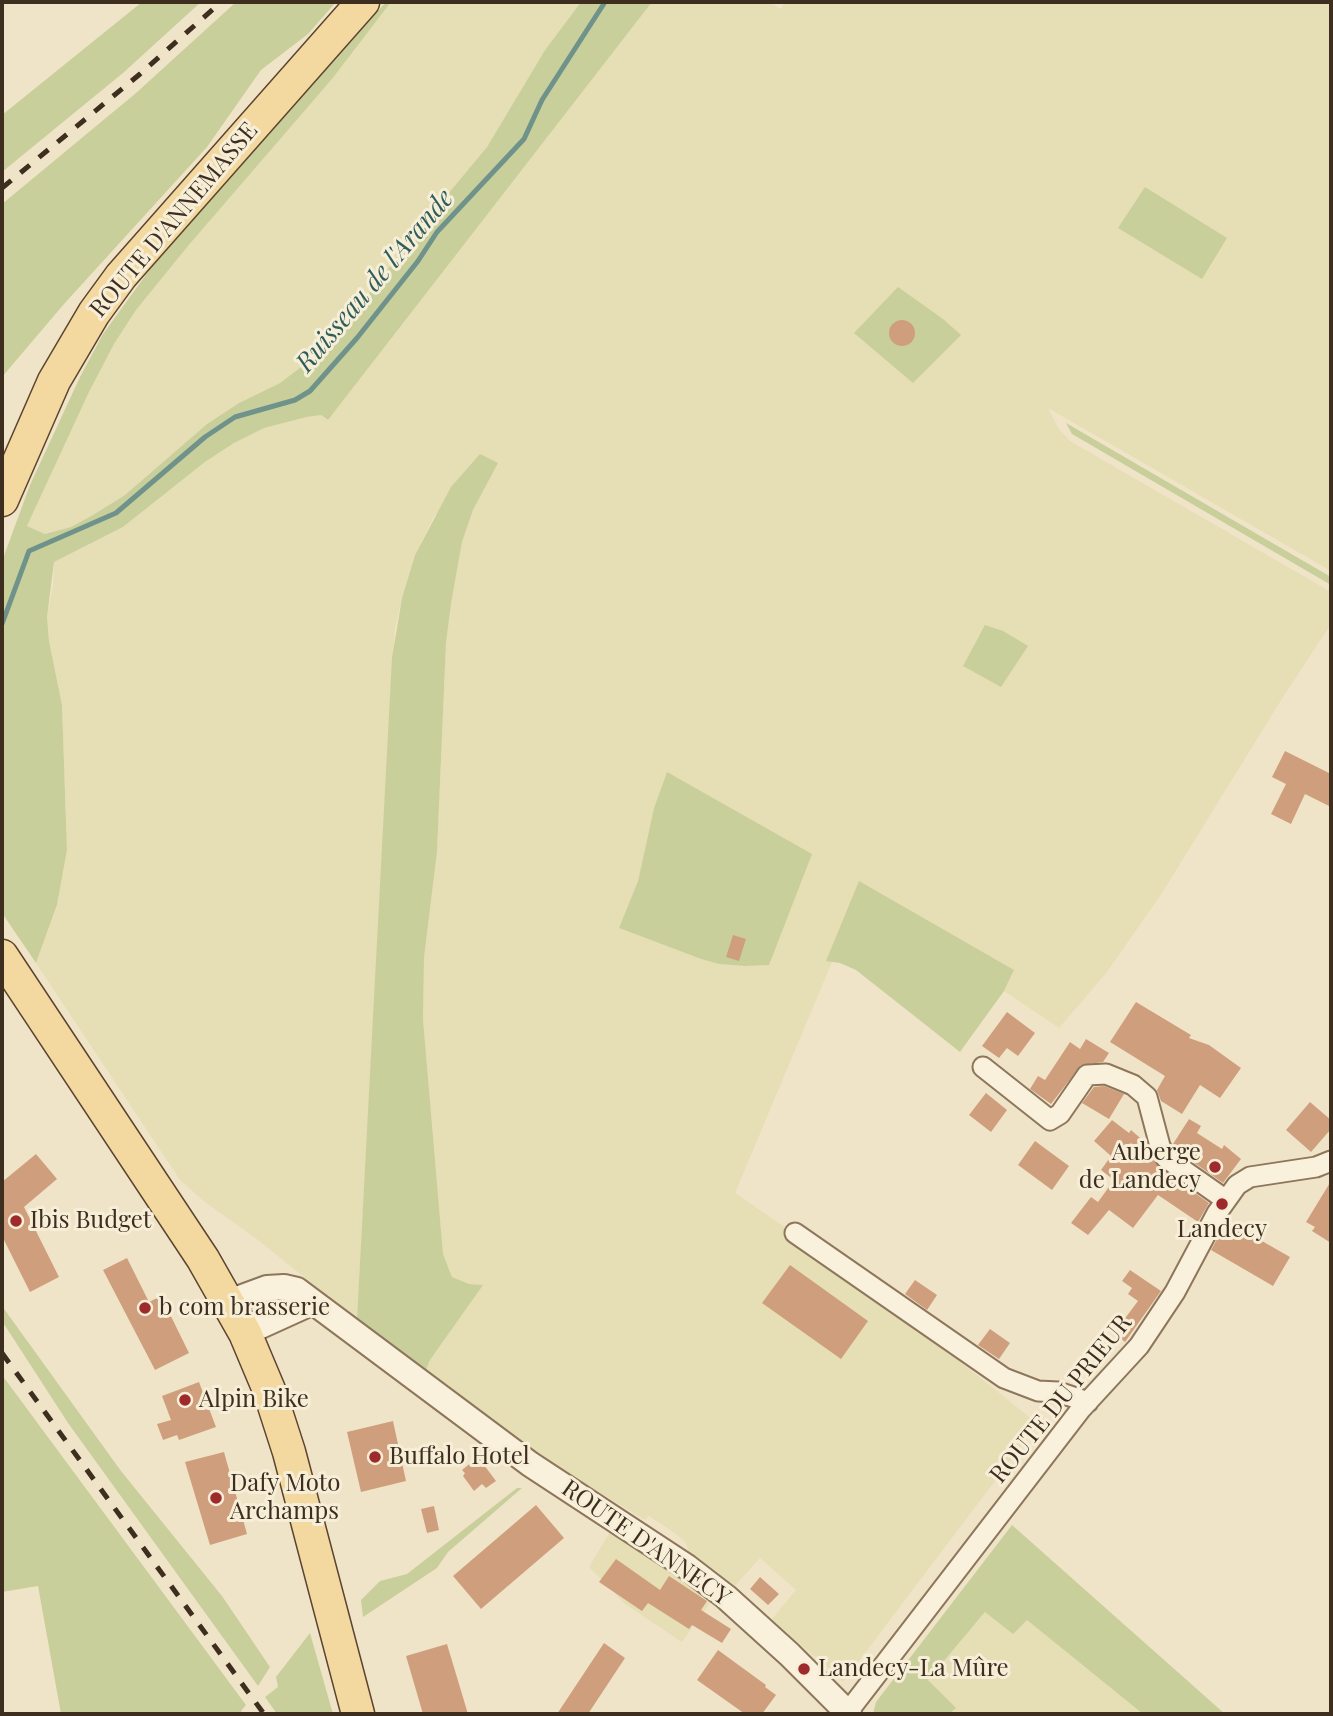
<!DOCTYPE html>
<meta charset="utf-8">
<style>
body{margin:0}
#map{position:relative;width:1333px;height:1716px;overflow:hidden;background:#f0e4c8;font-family:"Playfair Display",serif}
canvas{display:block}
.frame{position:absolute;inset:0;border:4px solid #3d2e20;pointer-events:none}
</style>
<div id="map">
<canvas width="1333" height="1716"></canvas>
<div class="frame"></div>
</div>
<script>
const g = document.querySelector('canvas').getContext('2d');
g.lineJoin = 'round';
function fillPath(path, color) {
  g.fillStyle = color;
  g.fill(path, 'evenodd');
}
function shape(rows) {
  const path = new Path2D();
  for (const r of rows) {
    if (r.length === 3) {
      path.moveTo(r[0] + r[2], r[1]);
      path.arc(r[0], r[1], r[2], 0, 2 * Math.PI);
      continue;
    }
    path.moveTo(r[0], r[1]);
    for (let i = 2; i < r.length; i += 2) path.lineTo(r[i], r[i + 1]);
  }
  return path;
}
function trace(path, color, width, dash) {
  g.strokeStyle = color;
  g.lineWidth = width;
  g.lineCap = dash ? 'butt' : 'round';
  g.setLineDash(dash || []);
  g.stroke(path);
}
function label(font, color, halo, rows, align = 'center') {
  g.font = font + ' "Playfair Display",serif';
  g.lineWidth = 6;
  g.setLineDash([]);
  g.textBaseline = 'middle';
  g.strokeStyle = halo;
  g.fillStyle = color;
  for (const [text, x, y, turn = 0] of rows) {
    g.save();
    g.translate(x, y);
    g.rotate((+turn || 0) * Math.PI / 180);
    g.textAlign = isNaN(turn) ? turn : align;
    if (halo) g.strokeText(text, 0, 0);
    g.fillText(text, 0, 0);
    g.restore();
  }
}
fillPath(shape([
 [391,2,581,2,545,50,487,147,418,230,360,305,314,357,280,383,239,403,207,424,125,495,93,515,71,527,45,534,27,526,89,392,114,344,136,310,188,246,332,79],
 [652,2,769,2,781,9,785,2,1331,2,1331,571,1048,408,1059,429,1070,441,1331,592,1331,624,1283,697,1162,893,1107,972,1059,1028,1004,991,1014,970,827,961,832,962,735,1193,956,1344,948,1352,1038,1424,843,1682,772,1619,796,1590,760,1558,733,1588,689,1555,686,1543,676,1534,649,1516,645,1520,544,1459,426,1370,430,1360,482,1285,469,1284,452,1277,443,1254,423,1019,424,958,437,852,446,643,451,604,462,542,473,510,497,464,434,516,415,555,402,598,395,628,357,1319,254,1237,205,1202,180,1180,36,963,57,906,67,850,62,705,49,641,47,617,53,586,54,562,123,527,205,462,234,443,264,428,307,417,321,415,328,420],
 [667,772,769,965,745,966,719,964,701,959,619,928,638,881,654,808],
 [610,1532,676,1573,712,1600,682,1642,625,1604,589,1567],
 [985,1612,1026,1619,1143,1714,949,1714,955,1708,928,1680]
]), '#e6deb5');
fillPath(shape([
 [142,2,201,2,123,73,2,172,2,115],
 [236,2,336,2,308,34,261,70,207,147,64,304,2,377,2,204,136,93],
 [386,2,391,2,332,79,188,246,136,310,114,344,89,392,27,526,45,534,71,527,93,515,125,495,207,424,239,403,280,383,314,357,360,305,418,230,487,147,545,50,581,2,652,2,328,420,321,415,307,417,264,428,234,443,205,462,123,527,54,562,47,617,49,641,62,705,67,850,57,905,36,963,2,913,2,561,30,485,80,377,103,334,156,261],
 [1145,187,1227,238,1202,279,1118,228],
 [898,287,943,319,961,335,913,383,854,333],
 [1066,423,1331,577,1331,585,1072,434],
 [480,454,498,463,473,510,462,542,451,604,446,643,437,852,424,958,423,1019,443,1254,452,1277,469,1284,483,1285,430,1360,426,1370,357,1319,392,658,402,598,415,555,451,487],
 [985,625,1003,631,1028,646,1001,687,963,666],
 [667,772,812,854,769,965,745,966,719,964,701,959,619,928,638,881,654,808],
 [859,881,1014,970,1004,991,960,1052,856,970,840,963,826,961],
 [2,1306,121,1471,222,1596,270,1667,258,1686,68,1423,2,1321],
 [2,1375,246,1705,241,1711,244,1714,61,1714,38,1586,2,1592],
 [517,1488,522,1488,448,1552,437,1568,363,1617,361,1600,380,1581,407,1574],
 [1012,1525,1225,1714,1143,1714,1027,1620,1013,1634,985,1612,928,1680,956,1708,949,1714,873,1714,876,1702],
 [310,1633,333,1714,277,1714,265,1697,278,1687,276,1677]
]), '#c9cf9b');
trace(shape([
 [2,624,29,551,116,513,205,437,235,417,295,400,310,391,357,338,418,261,437,232,524,139,542,100,605,2]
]), '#6f938a', 5);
fillPath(shape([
 [902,333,13],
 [1285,751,1331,774,1331,807,1305,794,1291,824,1271,814,1286,784,1272,777],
 [733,935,746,939,739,961,726,957],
 [1136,1002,1191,1035,1189,1038,1209,1045,1241,1068,1220,1098,1200,1085,1182,1114,1161,1101,1157,1090,1165,1076,1110,1042],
 [1007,1012,1035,1033,1018,1056,1007,1048,999,1058,982,1046],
 [1086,1039,1109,1053,1103,1062,1081,1065,1051,1104,1030,1089,1038,1076,1045,1080,1070,1042,1080,1049],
 [1104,1086,1124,1094,1109,1119,1082,1103,1094,1087],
 [986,1093,1007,1110,991,1132,969,1115],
 [1310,1102,1331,1120,1331,1129,1311,1152,1286,1130],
 [1189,1119,1201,1126,1197,1133,1222,1149,1224,1145,1241,1159,1223,1183,1176,1150,1173,1144],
 [1112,1120,1129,1133,1131,1130,1146,1143,1159,1168,1209,1203,1198,1222,1158,1195,1133,1228,1109,1210,1088,1235,1071,1223,1091,1197,1098,1202,1114,1180,1101,1170,1111,1156,1094,1141],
 [1035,1141,1069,1166,1052,1190,1018,1165],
 [36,1154,57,1179,24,1207,59,1277,30,1292,2,1236,2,1182],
 [1331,1181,1331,1243,1312,1231,1315,1227,1306,1222],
 [1227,1221,1290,1257,1273,1286,1211,1250],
 [127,1258,149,1302,161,1296,189,1353,155,1370,103,1270],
 [790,1265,868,1321,841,1359,762,1303],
 [1130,1270,1161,1291,1125,1342,1114,1333,1138,1301,1128,1294,1132,1288,1122,1281],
 [915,1280,937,1295,927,1310,905,1294],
 [990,1329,1010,1343,999,1359,978,1345],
 [199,1382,216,1427,179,1440,177,1435,163,1440,157,1424,171,1420,162,1396],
 [393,1421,406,1481,361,1492,347,1432],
 [224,1452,247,1534,210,1545,185,1462],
 [478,1457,496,1481,486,1488,482,1484,474,1491,463,1476,465,1473,462,1470],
 [536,1505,564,1538,481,1609,453,1576],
 [434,1506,439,1530,427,1533,421,1509],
 [616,1559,660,1590,669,1576,707,1601,701,1610,731,1629,722,1643,692,1625,689,1629,648,1603,642,1611,599,1582],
 [760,1577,779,1594,768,1605,750,1589],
 [604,1643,625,1658,588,1714,557,1714],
 [447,1644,468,1714,423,1714,406,1656],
 [718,1650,766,1685,765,1687,776,1695,762,1714,745,1714,697,1680]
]), '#cf9f7d');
const minor = shape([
 [983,1067,1050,1120,1060,1114,1087,1075,1106,1074,1133,1085,1147,1097,1160,1146,1166,1158,1226,1200],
 [795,1233,1004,1378,1038,1391,1058,1392,1088,1402],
 [847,1713,1081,1409,1139,1346,1175,1292,1217,1213,1237,1185,1250,1177,1316,1167,1331,1161]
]);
const tertiary = shape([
 [229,1302,267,1288,284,1287,297,1290,530,1464,687,1567,726,1597,789,1654,849,1714],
 [245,1333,311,1303]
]);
const primary = shape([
 [2,500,54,381,94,313,121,276,363,2],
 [2,956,203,1259,245,1333,269,1390,289,1452,358,1714]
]);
trace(minor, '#8d765c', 23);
trace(tertiary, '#8d765c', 28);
trace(primary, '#5b4430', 35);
trace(minor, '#faf1dc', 19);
trace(tertiary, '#faf1dc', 24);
trace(primary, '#f3d9a0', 32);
trace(shape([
 [2,188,140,74,221,2],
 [2,1353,264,1714]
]), '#3d2e20', 5, [12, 12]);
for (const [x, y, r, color] of [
 [1215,1167,7,"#9e2a2b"],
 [1222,1204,7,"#9e2a2b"],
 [16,1221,7,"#9e2a2b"],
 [145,1308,7,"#9e2a2b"],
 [185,1400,7,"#9e2a2b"],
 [375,1457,7,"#9e2a2b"],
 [216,1498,7,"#9e2a2b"],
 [804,1669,7,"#9e2a2b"]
]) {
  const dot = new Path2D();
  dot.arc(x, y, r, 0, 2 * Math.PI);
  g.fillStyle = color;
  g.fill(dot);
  trace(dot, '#f7eed8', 2.5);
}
label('24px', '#3d2e20', '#f7eed8', [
 ["ROUTE D'ANNEMASSE",174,220,-50],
 ["ROUTE DU PRIEUR",1061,1399,-51],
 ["ROUTE D'ANNECY",646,1543,35]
]);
label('24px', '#3d2e20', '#f7eed8', [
 ["Auberge",1201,1153,"right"],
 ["de Landecy",1201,1181,"right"],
 ["Ibis Budget",30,1221],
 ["Landecy",1222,1230,"center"],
 ["b com brasserie",159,1308],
 ["Alpin Bike",199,1400],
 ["Buffalo Hotel",389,1457],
 ["Dafy Moto",230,1484],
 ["Archamps",230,1512],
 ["Landecy-La Mûre",818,1669]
], 'left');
label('italic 26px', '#2f5d5a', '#f7eed8', [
 ["Ruisseau de l'Arande",375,281,-50]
]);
</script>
